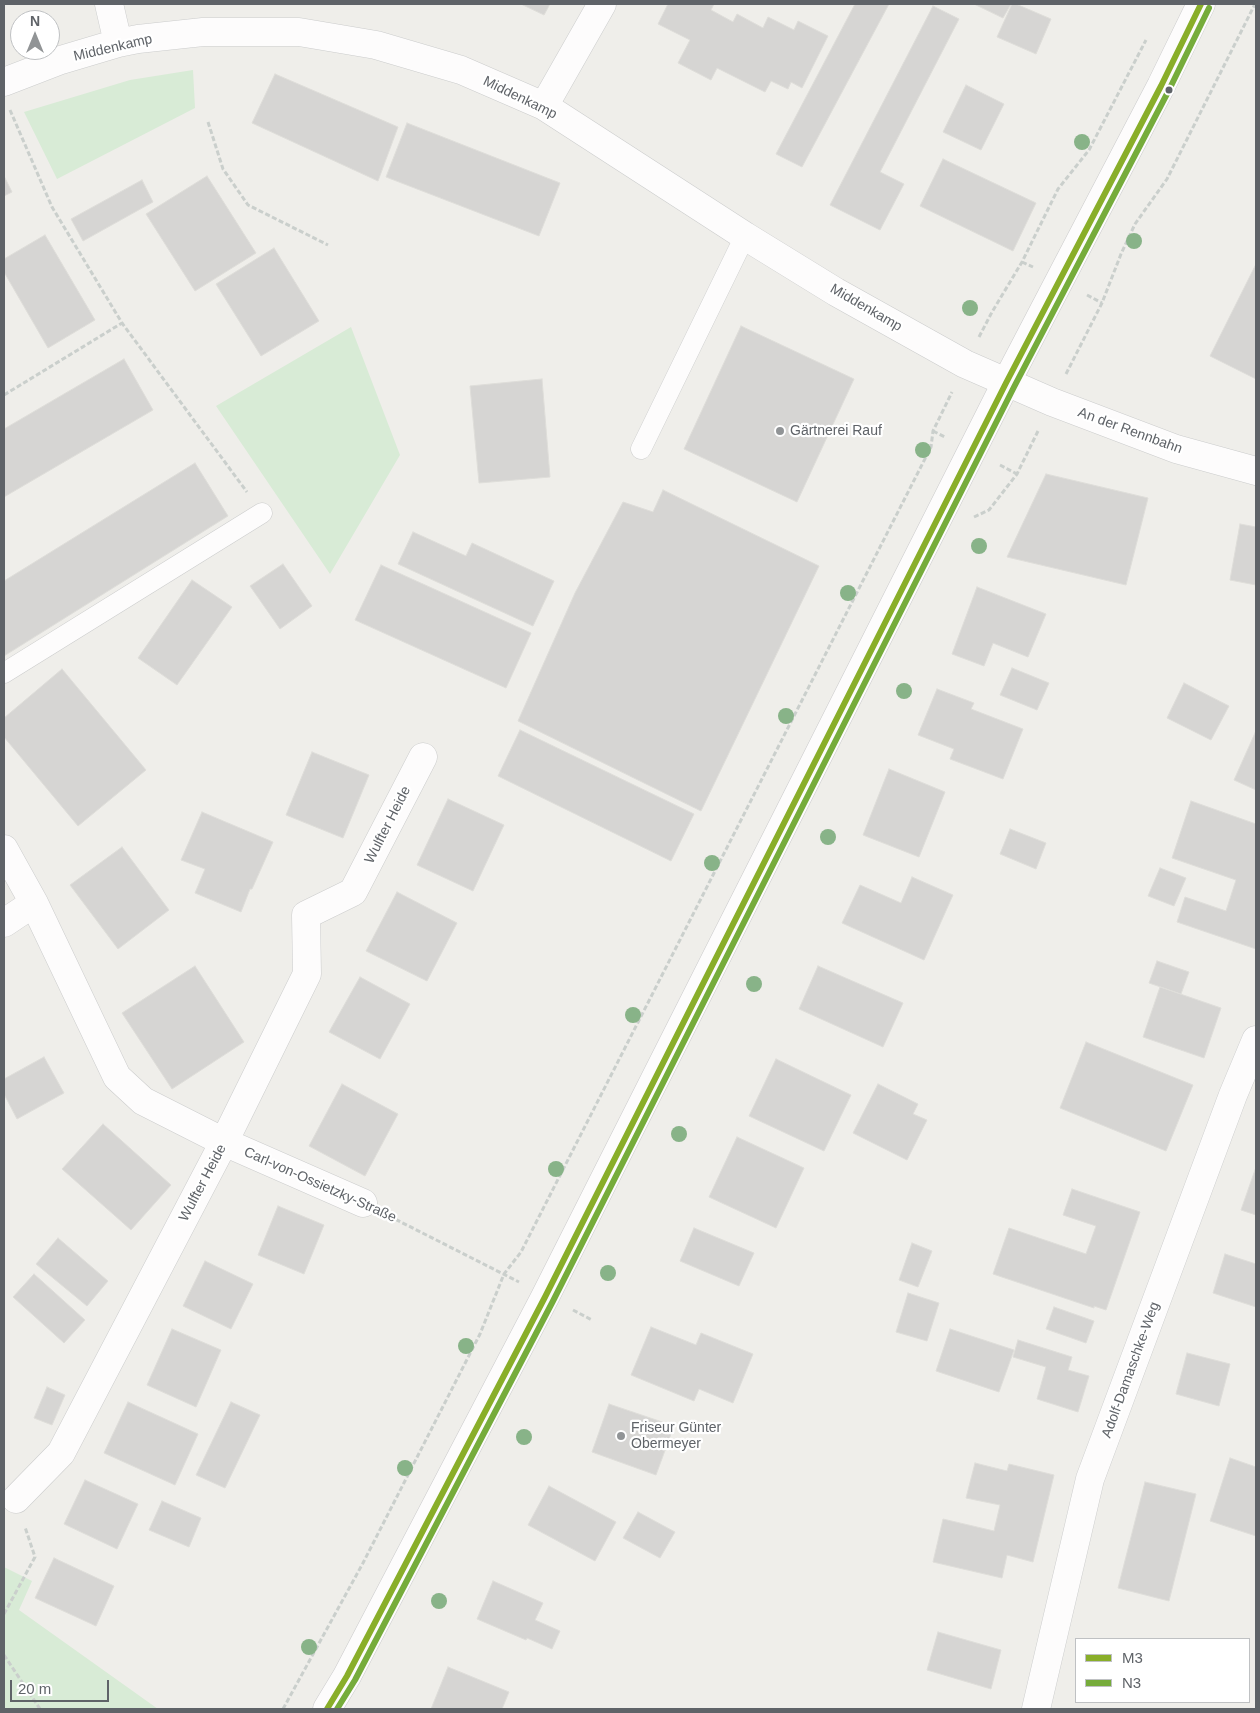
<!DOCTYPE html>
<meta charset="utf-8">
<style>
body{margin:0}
#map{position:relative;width:1260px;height:1713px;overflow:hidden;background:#efeeea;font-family:Helvetica,sans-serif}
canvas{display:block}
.frame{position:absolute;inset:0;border:5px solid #5f6368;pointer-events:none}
.legend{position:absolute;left:1075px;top:1638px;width:175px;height:65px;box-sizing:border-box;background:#fff;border:1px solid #bfc1c3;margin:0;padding:6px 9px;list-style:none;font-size:15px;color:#5f6368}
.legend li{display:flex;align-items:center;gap:10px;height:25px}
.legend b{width:25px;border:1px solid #bfc1c3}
.north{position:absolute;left:10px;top:10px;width:50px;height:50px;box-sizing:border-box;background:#fff;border:1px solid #bfc1c3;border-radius:50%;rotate:0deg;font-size:14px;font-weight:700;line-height:20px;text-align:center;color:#5f6368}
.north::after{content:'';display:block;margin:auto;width:18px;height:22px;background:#919496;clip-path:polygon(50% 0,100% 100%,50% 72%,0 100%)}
.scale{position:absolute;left:10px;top:1680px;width:99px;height:22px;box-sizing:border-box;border:2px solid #5f6368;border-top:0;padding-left:6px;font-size:15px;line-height:18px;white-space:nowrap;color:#5f6368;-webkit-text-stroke:4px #fff;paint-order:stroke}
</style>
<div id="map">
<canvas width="1260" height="1713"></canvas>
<div class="frame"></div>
<ul class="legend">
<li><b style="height:6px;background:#89ae29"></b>M3</li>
<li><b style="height:6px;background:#76ac3b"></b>N3</li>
</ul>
<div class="north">N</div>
<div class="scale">20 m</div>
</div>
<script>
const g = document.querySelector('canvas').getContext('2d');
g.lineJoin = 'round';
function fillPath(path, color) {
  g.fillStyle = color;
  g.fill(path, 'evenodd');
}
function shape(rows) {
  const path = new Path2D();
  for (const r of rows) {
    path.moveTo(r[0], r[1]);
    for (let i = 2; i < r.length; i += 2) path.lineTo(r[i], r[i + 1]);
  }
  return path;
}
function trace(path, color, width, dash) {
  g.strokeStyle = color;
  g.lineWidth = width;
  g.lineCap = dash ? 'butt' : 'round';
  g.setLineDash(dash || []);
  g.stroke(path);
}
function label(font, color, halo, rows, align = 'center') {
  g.font = font + ' Helvetica,sans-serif';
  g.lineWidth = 4.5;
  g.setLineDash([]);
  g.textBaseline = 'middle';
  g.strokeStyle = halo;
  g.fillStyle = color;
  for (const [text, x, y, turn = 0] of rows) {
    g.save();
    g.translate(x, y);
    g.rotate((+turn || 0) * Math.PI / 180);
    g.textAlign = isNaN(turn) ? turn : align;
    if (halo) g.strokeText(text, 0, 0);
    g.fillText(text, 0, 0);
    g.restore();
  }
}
fillPath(shape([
 [193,70,195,108,57,179,24,112,130,80],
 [351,327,400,455,330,574,216,406],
 [4,1567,32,1581,19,1610,158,1709,4,1709]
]), '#d8ebd6');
const building = shape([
 [521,4,550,4,544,15,521,4],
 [668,4,714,4,711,10,733,22,737,14,763,28,768,17,794,30,798,21,828,36,802,88,791,82,788,89,771,81,765,92,717,68,711,80,678,63,690,40,658,24,668,4],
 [855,4,889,4,802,167,776,154,855,4],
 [974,4,1011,4,1003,18,974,4],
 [1012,4,1016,4,1051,19,1036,54,997,37,1012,4],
 [933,6,959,19,880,172,904,184,880,230,830,205,933,6],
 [275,74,398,127,378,181,252,123,275,74],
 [966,85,1004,104,981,150,943,132,966,85],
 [407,123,560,183,539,236,386,177,407,123],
 [943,159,1036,203,1013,251,920,206,943,159],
 [4,176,12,192,4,196,4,176],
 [207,176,256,253,195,291,146,214,207,176],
 [142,180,153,202,83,241,71,219,142,180],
 [45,235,95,320,48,348,4,272,4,259,45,235],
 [274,248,319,321,261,356,216,284,274,248],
 [1256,264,1256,379,1210,356,1256,264],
 [741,326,854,379,797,502,684,449,741,326],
 [124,359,153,410,4,497,4,429,124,359],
 [542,379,550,477,479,483,470,386,542,379],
 [195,463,228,516,4,656,4,581,195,463],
 [1046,474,1148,498,1126,585,1007,557,1046,474],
 [663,490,819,566,701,811,518,721,575,593,623,502,653,512,663,490],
 [1240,524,1256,527,1256,585,1230,580,1240,524],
 [413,532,466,556,472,543,554,581,533,626,398,564,413,532],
 [283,564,312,606,280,629,250,586,283,564],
 [381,565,531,633,506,688,355,620,381,565],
 [192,580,232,607,177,685,138,658,192,580],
 [977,587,1046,614,1028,657,993,643,984,666,952,654,977,587],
 [1012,668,1049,683,1037,710,1000,695,1012,668],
 [62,669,146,770,78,826,4,737,4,718,62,669],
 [1184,683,1229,706,1211,740,1167,718,1184,683],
 [937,689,974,703,971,709,1023,729,1003,779,950,759,954,749,918,735,937,689],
 [520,730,694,814,671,861,498,776,520,730],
 [1255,733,1256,734,1256,790,1234,780,1255,733],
 [312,752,369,775,343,838,286,815,312,752],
 [889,769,945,792,919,857,863,835,889,769],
 [448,799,504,825,473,891,417,865,448,799],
 [1191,801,1256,824,1256,949,1177,922,1185,897,1226,911,1236,880,1172,858,1191,801],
 [202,812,273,842,252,889,250,889,241,912,195,893,205,869,181,860,202,812],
 [1010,829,1046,843,1036,869,1000,854,1010,829],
 [122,847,169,910,118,949,70,885,122,847],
 [1160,868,1186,878,1174,906,1148,896,1160,868],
 [912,877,953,895,924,960,842,923,860,885,901,903,912,877],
 [397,892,457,923,427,981,366,951,397,892],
 [1157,961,1189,972,1181,994,1149,983,1157,961],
 [195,966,244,1042,172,1089,122,1013,195,966],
 [818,966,903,1003,883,1047,799,1009,818,966],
 [360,977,410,1004,380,1059,329,1032,360,977],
 [1160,987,1221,1008,1204,1058,1143,1037,1160,987],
 [1086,1042,1193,1085,1166,1151,1060,1108,1086,1042],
 [44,1057,64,1093,17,1119,4,1094,4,1079,44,1057],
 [776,1059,851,1095,824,1151,749,1116,776,1059],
 [342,1084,398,1114,365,1176,309,1146,342,1084],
 [878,1084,918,1104,913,1114,927,1120,907,1160,853,1133,878,1084],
 [103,1124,171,1185,131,1230,62,1169,103,1124],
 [737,1137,804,1168,776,1228,709,1197,737,1137],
 [1256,1167,1256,1215,1241,1210,1256,1167],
 [1072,1189,1140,1212,1106,1310,1094,1306,1094,1308,993,1274,1009,1228,1086,1254,1096,1226,1063,1215,1072,1189],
 [278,1206,324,1225,304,1274,258,1255,278,1206],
 [694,1228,754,1253,739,1286,680,1261,694,1228],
 [58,1238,108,1281,87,1306,36,1264,58,1238],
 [912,1243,932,1251,918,1287,899,1280,912,1243],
 [1225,1254,1256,1264,1256,1307,1213,1293,1225,1254],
 [205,1261,253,1284,231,1329,183,1306,205,1261],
 [34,1274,85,1320,64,1343,13,1297,34,1274],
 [908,1293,939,1303,927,1341,896,1332,908,1293],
 [1054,1307,1094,1321,1086,1343,1046,1329,1054,1307],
 [651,1327,696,1345,701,1333,753,1354,733,1403,699,1389,694,1401,631,1375,651,1327],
 [172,1329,221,1350,196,1407,147,1385,172,1329],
 [950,1329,1014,1350,999,1392,936,1371,950,1329],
 [1018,1340,1072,1357,1068,1370,1089,1376,1078,1412,1037,1399,1046,1367,1013,1357,1018,1340],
 [1187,1353,1230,1364,1219,1406,1176,1394,1187,1353],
 [47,1387,65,1395,52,1425,34,1418,47,1387],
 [128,1402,198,1434,175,1485,104,1453,128,1402],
 [231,1402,260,1415,225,1488,196,1475,231,1402],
 [609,1404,674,1426,656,1475,592,1452,609,1404],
 [1230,1458,1256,1467,1256,1536,1210,1521,1230,1458],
 [975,1463,1007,1471,1009,1464,1054,1475,1033,1562,1007,1555,1002,1578,933,1562,943,1519,994,1531,1000,1505,966,1498,975,1463],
 [85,1480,138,1504,117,1549,64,1524,85,1480],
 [1145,1482,1196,1494,1169,1601,1118,1588,1145,1482],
 [549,1486,616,1522,595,1561,528,1525,549,1486],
 [162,1501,201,1518,189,1547,149,1530,162,1501],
 [638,1512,675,1532,660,1558,623,1538,638,1512],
 [54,1558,114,1586,96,1626,35,1598,54,1558],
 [493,1581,543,1603,535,1620,560,1631,552,1649,527,1638,526,1640,477,1619,493,1581],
 [938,1632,1001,1650,991,1689,927,1670,938,1632],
 [448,1667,509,1692,502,1709,431,1709,448,1667]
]);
fillPath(building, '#d6d5d3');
trace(building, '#deddd9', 1);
const lane = shape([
 [641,449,745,236],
 [4,673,262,513]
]);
const street = shape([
 [109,4,118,43],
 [4,82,61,60,118,43,138,39,203,32,299,32,376,45,461,70,544,106,745,236,836,292,965,364,1052,402,1176,449,1256,471],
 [544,106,602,4],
 [4,849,34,903,117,1077,143,1101,224,1142,363,1203],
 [4,923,34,903],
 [16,1499,61,1453,224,1142,307,974,306,915,353,892,423,757],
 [1036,1709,1090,1479,1233,1095,1256,1040]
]);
const secondary = shape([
 [327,1709,347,1676,545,1297,1006,383,1161,86,1201,4]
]);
trace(lane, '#cbcccc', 21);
trace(street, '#cbcccc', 29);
trace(secondary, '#cacacb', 29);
trace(shape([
 [10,110,52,207,122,323,247,492],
 [208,122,223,169,248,205,328,245],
 [1022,262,1033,267],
 [1087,295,1102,303],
 [979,337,992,312,1022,262,1058,189,1089,150,1146,40],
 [1066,374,1102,303,1121,254,1135,224,1167,179,1255,4],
 [4,395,122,323],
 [933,431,945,437],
 [1000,465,1017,474],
 [974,517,989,510,1017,474,1039,429],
 [389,1216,519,1282],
 [573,1310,592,1320],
 [4,1614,35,1557,25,1527],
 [4,1655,40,1709],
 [283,1709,363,1563,480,1334,504,1274,521,1252,931,447,933,431,952,392]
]), '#cacfcc', 3, [5, 2.5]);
trace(lane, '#fdfcfc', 20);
trace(street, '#fdfcfc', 28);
trace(secondary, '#fdfcfc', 28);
trace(shape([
 [327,1709,347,1676,545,1297,1006,383,1161,86,1201,4]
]), '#89ae29', 6);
trace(shape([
 [337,1709,355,1680,553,1301,1014,387,1169,90,1209,8]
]), '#76ac3b', 6);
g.fillStyle = '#88b388';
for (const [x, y] of [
 [1082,142],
 [1134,241],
 [970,308],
 [923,450],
 [979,546],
 [848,593],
 [904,691],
 [786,716],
 [828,837],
 [712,863],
 [754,984],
 [633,1015],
 [679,1134],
 [556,1169],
 [608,1273],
 [466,1346],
 [524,1437],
 [405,1468],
 [439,1601],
 [309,1647]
]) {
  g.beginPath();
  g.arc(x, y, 8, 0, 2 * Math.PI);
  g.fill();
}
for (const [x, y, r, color] of [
 [1169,90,4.5,"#5f6368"],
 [780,431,5,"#919496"],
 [621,1436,5,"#919496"]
]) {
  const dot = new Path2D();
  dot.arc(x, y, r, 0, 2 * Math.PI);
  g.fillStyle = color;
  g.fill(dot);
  trace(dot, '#fff', 2);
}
label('14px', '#5f6368', '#fff', [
 ["Middenkamp",113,48,-13],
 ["Middenkamp",520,98,26],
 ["Middenkamp",866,308,30],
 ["An der Rennbahn",1130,431,20],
 ["Wulfter Heide",388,825,-63],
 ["Wulfter Heide",203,1183,-62],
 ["Carl-von-Ossietzky-Straße",320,1185,24],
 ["Adolf-Damaschke-Weg",1131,1370,-70]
]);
label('14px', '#5f6368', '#fff', [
 ["Gärtnerei Rauf",790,431],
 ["Friseur Günter",631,1428],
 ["Obermeyer",631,1444]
], 'left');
</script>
